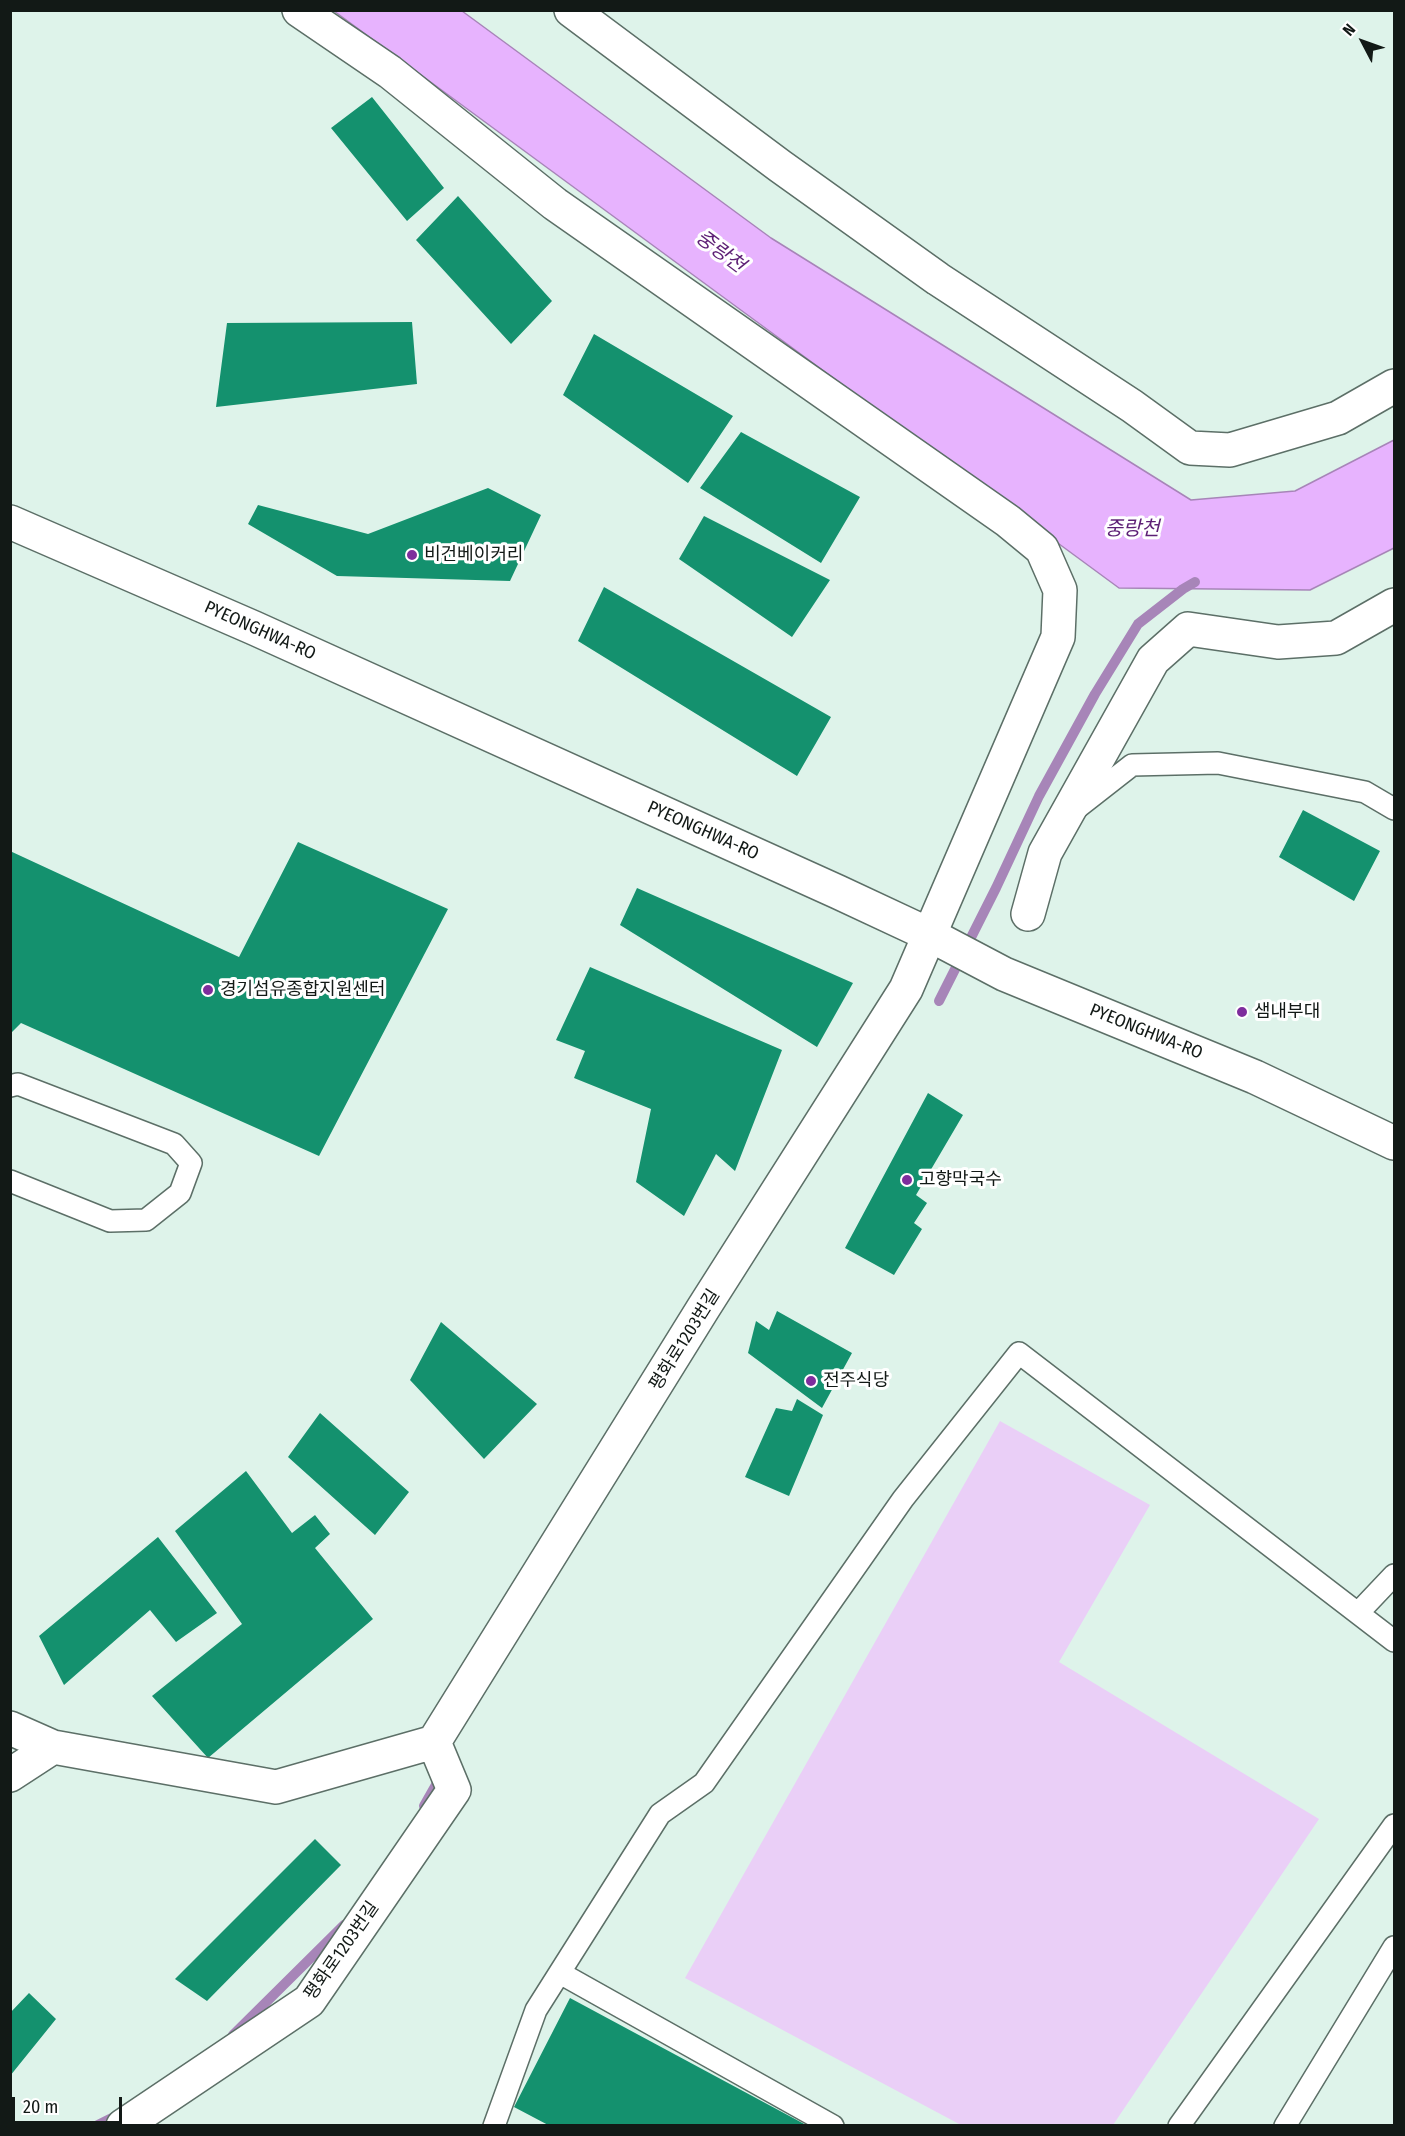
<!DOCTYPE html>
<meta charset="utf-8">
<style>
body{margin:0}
#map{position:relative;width:1405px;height:2136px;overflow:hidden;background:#def3ea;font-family:"Fira Sans Condensed",sans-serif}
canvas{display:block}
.frame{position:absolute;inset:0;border:12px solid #121916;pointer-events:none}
.north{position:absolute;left:1333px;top:12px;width:60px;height:60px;-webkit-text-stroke:4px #fff;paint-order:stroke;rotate:311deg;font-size:16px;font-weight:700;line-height:24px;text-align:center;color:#121916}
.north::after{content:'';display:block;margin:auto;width:21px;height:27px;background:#121916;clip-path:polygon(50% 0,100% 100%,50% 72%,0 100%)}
.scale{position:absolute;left:12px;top:2097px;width:110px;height:27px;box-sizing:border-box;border:3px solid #121916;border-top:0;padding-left:8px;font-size:18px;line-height:21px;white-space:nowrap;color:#121916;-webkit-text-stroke:4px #fff;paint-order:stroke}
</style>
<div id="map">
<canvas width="1405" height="2136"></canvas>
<div class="frame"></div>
<div class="north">N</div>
<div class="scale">20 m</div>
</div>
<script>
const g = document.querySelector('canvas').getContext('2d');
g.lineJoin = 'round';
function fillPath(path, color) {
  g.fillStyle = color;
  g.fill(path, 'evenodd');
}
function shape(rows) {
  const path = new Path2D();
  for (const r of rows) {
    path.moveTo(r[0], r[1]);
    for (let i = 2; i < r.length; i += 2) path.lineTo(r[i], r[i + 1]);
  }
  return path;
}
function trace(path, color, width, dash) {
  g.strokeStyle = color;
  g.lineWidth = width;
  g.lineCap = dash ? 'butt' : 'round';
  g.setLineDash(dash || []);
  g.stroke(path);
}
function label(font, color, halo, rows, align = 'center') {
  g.font = font + ' "Fira Sans Condensed","Noto Sans KR",sans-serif';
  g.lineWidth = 6;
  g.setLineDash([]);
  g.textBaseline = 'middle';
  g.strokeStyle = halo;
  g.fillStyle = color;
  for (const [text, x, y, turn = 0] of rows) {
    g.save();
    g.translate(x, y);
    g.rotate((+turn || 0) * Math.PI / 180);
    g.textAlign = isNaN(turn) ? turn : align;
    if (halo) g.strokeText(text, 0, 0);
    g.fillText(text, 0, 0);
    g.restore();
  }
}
fillPath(shape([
 [1000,1421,1150,1505,1059,1662,1319,1819,1113,2125,961,2125,685,1978]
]), '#eacff7');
const water = shape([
 [334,11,462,11,771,238,1191,500,1295,491,1394,440,1394,548,1310,590,1119,588,334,11]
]);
fillPath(water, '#e7b3fe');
trace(water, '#a785b8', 1.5);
trace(shape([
 [939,1001,996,888,1039,796,1095,694,1138,624,1183,589,1195,582],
 [424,1806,441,1776],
 [233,2035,344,1925],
 [96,2126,120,2114]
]), '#a785b8', 10);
fillPath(shape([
 [372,97,444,188,407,221,331,128],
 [458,196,552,301,511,344,416,240],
 [412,322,417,384,216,407,227,323],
 [594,334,733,416,688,483,563,395],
 [741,432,860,497,821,563,700,488],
 [488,488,541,515,510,581,337,576,248,524,258,505,368,534],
 [704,516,830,580,792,637,679,559],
 [604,587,831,717,797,776,578,641],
 [1303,810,1380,851,1354,901,1279,857],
 [298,842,448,909,319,1156,21,1023,10,1034,10,851,239,957],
 [637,888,853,983,817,1047,620,925],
 [590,967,782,1050,735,1171,716,1154,684,1216,636,1182,651,1109,574,1078,585,1051,556,1040],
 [928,1093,963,1115,916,1195,927,1203,914,1223,922,1229,894,1275,845,1248],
 [777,1311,852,1353,822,1408,748,1353,756,1321,769,1330],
 [441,1322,537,1404,484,1459,410,1380],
 [797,1399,823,1415,789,1496,745,1477,776,1408,792,1411],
 [320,1413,409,1492,375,1535,288,1457],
 [246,1471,292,1533,315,1515,330,1534,315,1548,373,1619,208,1758,152,1696,242,1624,175,1531],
 [158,1537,217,1613,176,1642,150,1610,64,1685,39,1636],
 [315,1839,341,1865,207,2001,175,1979],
 [29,1993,56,2019,10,2076,10,2013],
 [570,1998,808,2126,550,2126,514,2107]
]), '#14916e');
const lane = shape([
 [1077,808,1132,765,1218,763,1365,792,1394,809],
 [10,1086,18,1084,174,1144,191,1163,180,1193,146,1220,110,1221,10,1181],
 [1358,1613,1394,1575],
 [560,1973,833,2126],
 [494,2126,536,2010,660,1814,704,1783,903,1499,1019,1353,1394,1641],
 [1179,2126,1394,1825],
 [1285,2126,1394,1947]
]);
const street = shape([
 [571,10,780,166,938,279,1132,406,1190,448,1230,450,1338,418,1394,386],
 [1028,914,1045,853,1153,660,1188,629,1278,642,1336,638,1394,605],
 [10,1728,53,1747],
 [10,1775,53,1747,276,1787,434,1742,704,1307,906,989,1058,637,1060,590,1042,549,1008,521,555,204,390,72,299,10],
 [123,2126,309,2001,454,1790,434,1742]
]);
const secondary = shape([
 [10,522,254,628,838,892,930,935,1004,974,1255,1077,1394,1143]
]);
trace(lane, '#5c6f67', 24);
trace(street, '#5c6f67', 36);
trace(secondary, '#5c6f67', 36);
trace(lane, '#fff', 21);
trace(street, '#fff', 33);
trace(secondary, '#fff', 33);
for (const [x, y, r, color] of [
 [412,555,6,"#7e2d9d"],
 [208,990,6,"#7e2d9d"],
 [1242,1012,6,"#7e2d9d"],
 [907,1180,6,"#7e2d9d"],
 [811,1381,6,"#7e2d9d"]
]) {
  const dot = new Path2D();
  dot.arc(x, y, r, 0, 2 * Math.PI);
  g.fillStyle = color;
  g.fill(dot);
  trace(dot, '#fff', 2);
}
label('18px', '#121916', '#fff', [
 ["비건베이커리",424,555],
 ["경기섬유종합지원센터",220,990],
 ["샘내부대",1254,1012],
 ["고향막국수",919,1180],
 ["전주식당",823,1381]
], 'left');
label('18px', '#121916', '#fff', [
 ["PYEONGHWA-RO",260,631,24],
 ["PYEONGHWA-RO",703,831,24],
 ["PYEONGHWA-RO",1146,1032,22],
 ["평화로1203번길",685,1340,-58],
 ["평화로1203번길",342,1951,-55]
]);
label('italic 20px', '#5d1f75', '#fff', [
 ["중랑천",720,252,37],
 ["중랑천",1132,529]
]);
</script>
